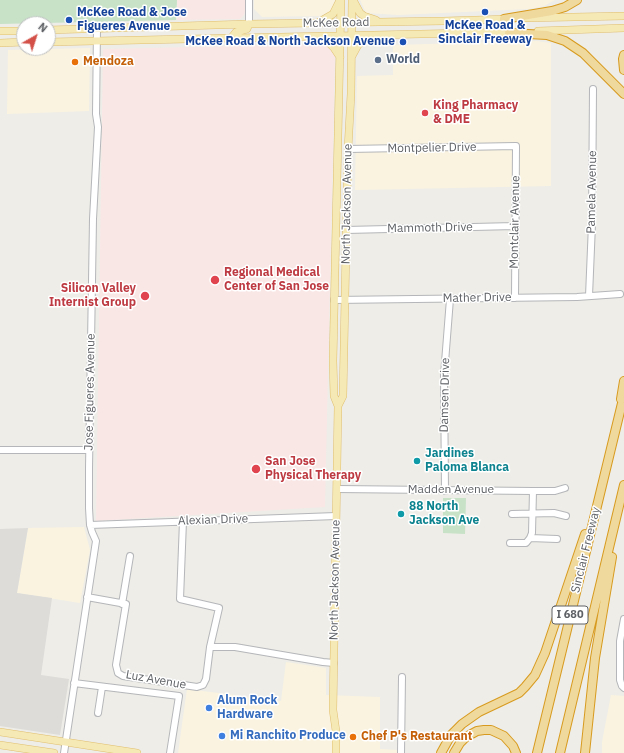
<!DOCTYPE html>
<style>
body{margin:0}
#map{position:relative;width:624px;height:753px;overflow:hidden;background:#eeede7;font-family:"IBM Plex Sans",sans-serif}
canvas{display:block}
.north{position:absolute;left:16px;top:16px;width:40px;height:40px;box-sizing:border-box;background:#fff;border:1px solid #bfc0c1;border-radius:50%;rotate:39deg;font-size:11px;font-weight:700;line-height:16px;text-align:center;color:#5e6165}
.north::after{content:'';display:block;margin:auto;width:14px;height:18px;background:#d35048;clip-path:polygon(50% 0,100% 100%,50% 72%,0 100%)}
</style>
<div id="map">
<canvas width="624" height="753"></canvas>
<div class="north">N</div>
</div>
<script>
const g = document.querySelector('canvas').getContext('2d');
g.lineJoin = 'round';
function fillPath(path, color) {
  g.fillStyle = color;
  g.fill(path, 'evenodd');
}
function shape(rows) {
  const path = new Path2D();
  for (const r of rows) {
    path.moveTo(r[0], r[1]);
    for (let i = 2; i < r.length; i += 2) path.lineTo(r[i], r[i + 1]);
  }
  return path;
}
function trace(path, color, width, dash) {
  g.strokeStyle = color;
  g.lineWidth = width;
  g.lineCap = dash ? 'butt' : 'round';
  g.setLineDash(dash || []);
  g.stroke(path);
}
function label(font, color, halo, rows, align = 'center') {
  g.font = font + ' "IBM Plex Sans",sans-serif';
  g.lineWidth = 3;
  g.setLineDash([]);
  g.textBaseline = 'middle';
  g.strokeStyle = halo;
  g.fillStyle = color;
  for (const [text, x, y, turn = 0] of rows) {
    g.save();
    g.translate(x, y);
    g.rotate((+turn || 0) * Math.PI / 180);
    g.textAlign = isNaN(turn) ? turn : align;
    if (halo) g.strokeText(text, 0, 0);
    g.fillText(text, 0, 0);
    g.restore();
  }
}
fillPath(shape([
 [254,0,335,0,331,12,320,16,262,17,254,9],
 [360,0,555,0,544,6,529,9,398,15,366,13],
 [537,41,551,43,551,186,355,190,357,76,393,75,393,45],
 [90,48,89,111,7,114,8,50],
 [84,527,90,550,80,603,17,593,28,528],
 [286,662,326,668,326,695,380,697,380,749,398,750,398,753,178,753,187,689,281,701],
 [611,695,624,696,624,753,602,753,602,742]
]), '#faf3e0');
fillPath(shape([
 [28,528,17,593,52,598,41,675,69,679,60,735,0,726,0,529]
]), '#dddcd9');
fillPath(shape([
 [177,0,245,0,245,11,244,15,240,19,177,20],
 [328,44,335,53,325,507,96,521,103,49]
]), '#f9e7e6');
fillPath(shape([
 [0,0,177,0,176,20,0,24],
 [443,498,466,498,465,534,443,533,443,524,444,524,444,521,443,520,445,519,445,517,443,516,443,512,445,512,445,509,443,509]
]), '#c7e2c7');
const minor = shape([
 [249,24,249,0],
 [348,149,516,146,515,298],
 [346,230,515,226],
 [589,296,592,224,593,89],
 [334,300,577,297,620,294],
 [0,450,89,450],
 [337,489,533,491,555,491,565,488],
 [445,491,444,375,450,299],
 [512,514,554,513,566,516],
 [183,521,180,599,219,608,210,647],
 [90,525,336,516],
 [530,538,557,539],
 [510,543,526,543,530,538,532,533,533,491],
 [87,597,126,604,116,665,118,673,123,676,197,687,203,685,206,679,210,647,235,647,323,662,334,663],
 [122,604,130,556],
 [624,619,620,641,620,680,622,686,624,688],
 [74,683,179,696,170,753],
 [98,713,102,687],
 [64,753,96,541,92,532,90,525,89,508,89,468,93,219,98,127,96,114,97,29],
 [401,753,402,677]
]);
const major = shape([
 [353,0,360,13,364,16,376,20],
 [524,18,624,16],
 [319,22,333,14,339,2],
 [48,30,249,24,443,21,510,19],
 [0,31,24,31],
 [538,31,624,28],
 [232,37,236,32,247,29,249,24],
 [313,38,329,43,334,48,340,57],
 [48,42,514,32],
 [0,43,24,42],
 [352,56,358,45,369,38,373,37],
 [338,406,334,396,333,361,341,0],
 [0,732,137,753],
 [0,745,54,753],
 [336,753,336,731,333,710,338,406,343,396,348,149,351,94,352,0]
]);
const highway = shape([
 [504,19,552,11,565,7,577,0],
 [509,33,547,35,565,41,583,53,624,94],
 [624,55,623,59,624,70],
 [621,399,624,381],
 [441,753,451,735,462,724,479,712,519,693,525,687,535,675,545,653,585,534],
 [454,753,460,743,466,737,477,731,484,730,491,730,504,736,513,746,516,753],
 [537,753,624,395],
 [560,753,624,485],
 [585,753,595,658,612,557]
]);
trace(minor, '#b4b6b9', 8);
trace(major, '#e0be6f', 8);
trace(highway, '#d79a1e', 10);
trace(minor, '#fff', 6);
trace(major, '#f5e9b5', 7);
trace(highway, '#f0d99d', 8);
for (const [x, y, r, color] of [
 [485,12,4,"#1a4fb4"],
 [69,20,4,"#1a4fb4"],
 [403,42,4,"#1a4fb4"],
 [378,60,4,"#5c6f8a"],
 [75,62,4,"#e8710a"],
 [425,113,4,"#e0444e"],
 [215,280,5,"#e0444e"],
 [145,296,5,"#e0444e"],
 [417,461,4,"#0f9aa8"],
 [256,469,5,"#e0444e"],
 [401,514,4,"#0f9aa8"],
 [209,708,4,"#3f7fe0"],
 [222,736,4,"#3f7fe0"],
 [353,737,4,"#e8710a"]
]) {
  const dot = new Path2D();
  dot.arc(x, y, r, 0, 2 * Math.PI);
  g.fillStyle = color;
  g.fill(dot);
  trace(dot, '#fff', 1.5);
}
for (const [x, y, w] of [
 [570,615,36]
]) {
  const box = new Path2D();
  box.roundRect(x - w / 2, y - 9, w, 18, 3);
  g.fillStyle = '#fff';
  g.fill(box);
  trace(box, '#5e6165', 1);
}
label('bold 11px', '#5e6165', null, [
 ["I 680",570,615]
]);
label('bold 12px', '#164399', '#fff', [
 ["McKee Road & Jose",77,13],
 ["Figueres Avenue",77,27],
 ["McKee Road &",485,26,"center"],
 ["Sinclair Freeway",485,40,"center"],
 ["McKee Road & North Jackson Avenue",395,42,"right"]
], 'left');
label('12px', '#5e6165', '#fff', [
 ["McKee Road",336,23,-1],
 ["Montpelier Drive",432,148,-1],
 ["Pamela Avenue",592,192,-89],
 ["North Jackson Avenue",347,204,-89],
 ["Montclair Avenue",515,222,-89],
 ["Mammoth Drive",430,228,-1],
 ["Mather Drive",477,298,-1],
 ["Jose Figueres Avenue",90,392,-89],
 ["Damsen Drive",445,395,-89],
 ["Madden Avenue",451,490],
 ["Alexian Drive",213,520,-2],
 ["Sinclair Freeway",586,550,-76],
 ["North Jackson Avenue",335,580,-89],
 ["Luz Avenue",156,680,10]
]);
label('bold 12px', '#4e5e75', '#fff', [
 ["World",386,60]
], 'left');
label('bold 12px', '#c56008', '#fff', [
 ["Mendoza",83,62],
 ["Chef P's Restaurant",361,737]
], 'left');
label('bold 12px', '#be3a42', '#fff', [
 ["King Pharmacy",433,106],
 ["& DME",433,120],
 ["Regional Medical",224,273],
 ["Center of San Jose",224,287],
 ["Silicon Valley",136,289,"right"],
 ["Internist Group",136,303,"right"],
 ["San Jose",265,462],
 ["Physical Therapy",265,476]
], 'left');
label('bold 12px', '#0d838f', '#fff', [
 ["Jardines",425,454],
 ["Paloma Blanca",425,468],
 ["88 North",409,507],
 ["Jackson Ave",409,521]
], 'left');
label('bold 12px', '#366cbe', '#fff', [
 ["Alum Rock",217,701],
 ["Hardware",217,715],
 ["Mi Ranchito Produce",230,736]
], 'left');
</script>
